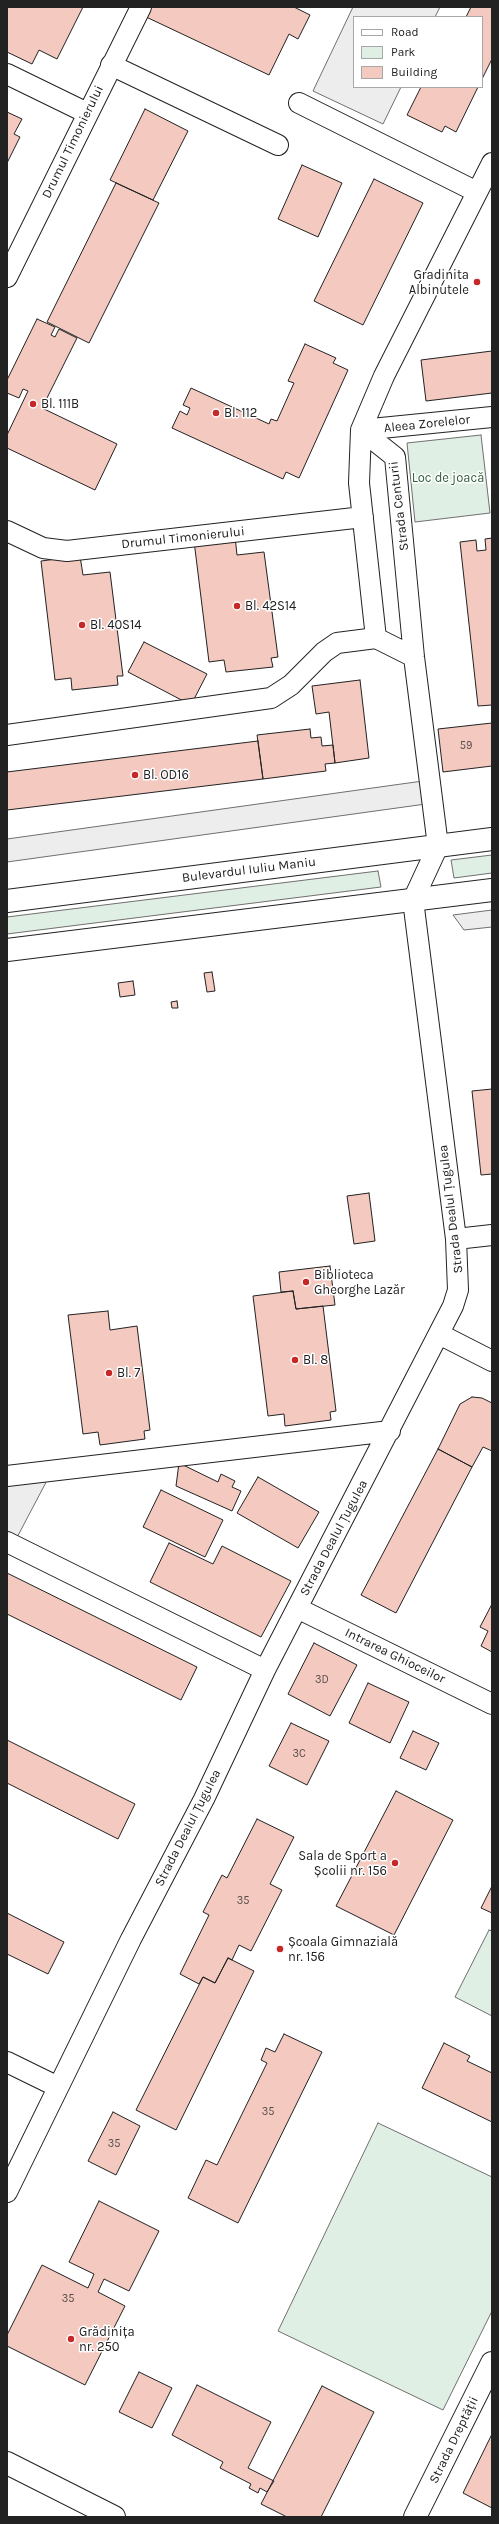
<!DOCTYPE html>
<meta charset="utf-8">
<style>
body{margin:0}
#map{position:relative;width:499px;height:2524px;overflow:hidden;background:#fff;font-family:Karla,sans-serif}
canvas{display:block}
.frame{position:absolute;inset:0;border:8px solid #222;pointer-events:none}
.legend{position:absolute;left:353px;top:16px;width:130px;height:72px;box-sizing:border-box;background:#fff;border:1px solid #a7a7a7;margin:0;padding:5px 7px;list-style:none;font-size:12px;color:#222}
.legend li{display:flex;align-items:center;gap:8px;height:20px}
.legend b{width:20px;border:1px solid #a7a7a7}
</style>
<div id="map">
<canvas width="499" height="2524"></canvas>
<div class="frame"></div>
<ul class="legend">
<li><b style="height:5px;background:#fff"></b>Road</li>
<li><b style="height:11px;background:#e0efe3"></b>Park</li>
<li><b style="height:11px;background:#f3c9c0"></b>Building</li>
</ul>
</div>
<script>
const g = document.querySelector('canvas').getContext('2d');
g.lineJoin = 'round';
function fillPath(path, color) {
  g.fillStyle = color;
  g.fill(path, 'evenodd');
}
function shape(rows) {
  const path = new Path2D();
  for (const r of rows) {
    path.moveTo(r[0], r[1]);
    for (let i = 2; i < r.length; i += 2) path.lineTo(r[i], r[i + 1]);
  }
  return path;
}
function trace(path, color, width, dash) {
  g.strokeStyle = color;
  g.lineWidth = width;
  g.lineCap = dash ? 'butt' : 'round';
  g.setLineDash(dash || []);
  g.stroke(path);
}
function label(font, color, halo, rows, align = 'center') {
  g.font = font + ' Karla,sans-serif';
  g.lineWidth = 3;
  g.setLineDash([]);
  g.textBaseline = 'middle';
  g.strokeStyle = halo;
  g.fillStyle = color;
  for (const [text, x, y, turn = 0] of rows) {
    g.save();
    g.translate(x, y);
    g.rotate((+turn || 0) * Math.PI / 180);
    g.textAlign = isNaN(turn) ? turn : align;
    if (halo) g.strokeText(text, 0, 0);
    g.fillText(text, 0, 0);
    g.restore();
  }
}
const green = shape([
 [481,435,490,513,415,522,407,443,481,435],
 [492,855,492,873,454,878,451,860,492,855],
 [378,871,381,887,7,934,7,917,378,871],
 [489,1930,492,1931,492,2016,455,1997,489,1930],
 [378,2123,492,2177,492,2311,443,2410,278,2331,378,2123]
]);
fillPath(green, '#e0efe3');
trace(green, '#6f6f6f', 1);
const parking = shape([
 [353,7,440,7,435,17,354,17,354,87,401,87,383,124,313,91,353,7],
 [430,780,433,803,7,862,7,839,430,780],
 [492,910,492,927,464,930,453,915,492,910],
 [52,1471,13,1545,7,1542,7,1476,52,1471]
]);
fillPath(parking, '#ededed');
trace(parking, '#6f6f6f', 1);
const building = shape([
 [7,7,83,7,57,59,39,50,32,64,7,52,7,7],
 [148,7,294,7,310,15,298,39,289,34,269,75,144,16,148,7],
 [471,7,492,7,492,59,482,79,482,17,466,17,471,7],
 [421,87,478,87,456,132,445,126,442,132,407,115,421,87],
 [145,109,188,131,153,200,110,180,145,109],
 [7,112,22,119,14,134,20,137,7,163,7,112],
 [302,165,342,183,318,237,278,219,302,165],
 [374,179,423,203,363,325,314,301,374,179],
 [116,183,159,203,89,343,47,322,116,183],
 [37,319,55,327,51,335,55,337,59,329,77,338,42,408,117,444,95,490,7,448,7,435,28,391,23,389,19,398,7,393,7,380,37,319],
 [305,344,336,358,333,363,348,370,299,478,286,472,283,479,172,428,180,411,187,415,190,408,183,405,191,388,269,424,271,419,277,421,294,383,288,381,305,344],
 [492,351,492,393,426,401,421,360,492,351],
 [235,536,237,555,264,552,278,657,271,658,273,667,226,672,224,660,209,662,194,541,235,536],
 [492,538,492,705,478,706,460,542,476,540,477,551,486,550,485,539,492,538],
 [80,556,83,575,110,572,123,676,117,676,118,685,72,690,71,678,55,680,41,561,80,556],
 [144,642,207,674,191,705,128,672,144,642],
 [360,680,369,758,335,763,329,712,316,714,312,686,360,680],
 [492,723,492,766,443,772,438,729,492,723],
 [310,729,311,738,321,737,322,746,333,745,335,763,325,764,326,771,263,779,257,735,310,729],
 [258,741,263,779,7,810,7,772,258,741],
 [212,972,215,991,207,992,204,973,212,972],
 [133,981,135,995,120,997,118,983,133,981],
 [177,1001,178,1008,172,1008,171,1002,177,1001],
 [492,1089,492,1174,481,1175,472,1091,492,1089],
 [369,1193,375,1241,354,1244,347,1196,369,1193],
 [330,1266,335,1305,296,1309,293,1291,281,1292,279,1272,330,1266],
 [293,1291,296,1309,323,1306,336,1411,330,1412,331,1420,285,1426,284,1414,268,1416,253,1296,293,1291],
 [108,1311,110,1330,137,1326,150,1430,144,1431,145,1439,100,1445,98,1432,83,1434,68,1315,108,1311],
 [472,1397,482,1398,492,1403,492,1451,483,1447,472,1467,438,1449,460,1404,472,1397],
 [438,1449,472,1467,396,1613,361,1595,438,1449],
 [179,1463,218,1482,221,1474,235,1481,232,1487,241,1491,232,1511,176,1486,179,1463],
 [258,1477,319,1512,298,1548,237,1513,258,1477],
 [161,1490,223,1520,205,1557,143,1527,161,1490],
 [169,1543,213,1564,222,1546,291,1581,261,1637,150,1582,169,1543],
 [7,1573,197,1667,181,1700,7,1614,7,1573],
 [492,1604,492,1652,481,1646,488,1631,480,1627,492,1604],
 [314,1643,357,1665,330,1716,288,1694,314,1643],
 [368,1683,409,1702,390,1743,349,1723,368,1683],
 [291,1723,329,1741,307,1785,269,1766,291,1723],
 [413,1731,439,1743,426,1770,400,1758,413,1731],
 [7,1740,135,1804,118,1839,7,1783,7,1740],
 [396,1791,453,1820,394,1935,336,1906,396,1791],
 [257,1819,294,1837,270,1884,282,1890,251,1951,239,1945,232,1960,228,1958,215,1983,203,1977,199,1984,180,1974,209,1915,203,1912,222,1875,227,1878,257,1819],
 [492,1886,492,1913,481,1908,492,1886],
 [7,1913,64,1942,48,1974,7,1954,7,1913],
 [228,1958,254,1971,176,2130,136,2110,203,1977,215,1983,228,1958],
 [284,2034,322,2052,238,2223,188,2198,206,2160,217,2165,267,2063,261,2060,266,2048,275,2052,284,2034],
 [444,2043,470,2056,467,2061,492,2073,492,2122,422,2088,444,2043],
 [113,2112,140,2126,116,2175,88,2161,113,2112],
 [99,2201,159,2231,129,2291,104,2279,98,2292,125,2306,85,2385,7,2346,7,2335,42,2265,88,2288,94,2274,69,2262,99,2201],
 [139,2372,172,2388,152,2428,119,2412,139,2372],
 [197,2385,271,2422,248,2468,274,2481,267,2492,260,2488,258,2493,249,2488,251,2484,220,2468,223,2462,172,2435,197,2385],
 [322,2386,374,2412,321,2517,287,2517,261,2504,322,2386],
 [492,2434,492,2508,463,2493,492,2434]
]);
fillPath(building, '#f3c9c0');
trace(building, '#222', 1);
const minor = shape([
 [111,65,278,145],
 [7,74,87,113],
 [299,103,477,192],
 [7,277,141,7],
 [361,430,492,417],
 [7,531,43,548,67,551,363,517],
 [376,638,359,483,361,430,384,376,492,163],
 [7,735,271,698,291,685,324,652,337,643,376,638,414,657],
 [456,1239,492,1235],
 [439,1334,492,1361],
 [7,1476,390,1431],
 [7,1542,265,1670],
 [297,1608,492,1704],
 [7,2062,58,2087],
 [7,2192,131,1939,204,1799,265,1670,453,1306,458,1290,456,1239,413,900,438,846,414,657,395,457,361,430]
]);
const tertiary = shape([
 [415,2517,492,2363]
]);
const secondary = shape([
 [7,2463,114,2517]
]);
const primary = shape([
 [7,901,492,839],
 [7,950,492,890]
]);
trace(minor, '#222', 22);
trace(tertiary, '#222', 24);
trace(secondary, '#222', 24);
trace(primary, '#222', 24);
trace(minor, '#fff', 20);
trace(tertiary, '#fff', 22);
trace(secondary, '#fff', 22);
trace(primary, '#fff', 22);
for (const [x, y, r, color] of [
 [477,282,4,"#c62828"],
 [33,404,4,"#c62828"],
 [216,413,4,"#c62828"],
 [237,606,4,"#c62828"],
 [82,625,4,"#c62828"],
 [135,775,4,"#c62828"],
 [306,1282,4,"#c62828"],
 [295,1360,4,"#c62828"],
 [109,1373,4,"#c62828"],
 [395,1863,4,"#c62828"],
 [280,1949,4,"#c62828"],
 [71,2339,4,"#c62828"]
]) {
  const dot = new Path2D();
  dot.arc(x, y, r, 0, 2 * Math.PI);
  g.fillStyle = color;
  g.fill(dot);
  trace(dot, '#fff', 1.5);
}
label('11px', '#564c4a', null, [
 ["59",466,746],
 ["3D",322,1680],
 ["3C",299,1754],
 ["35",243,1901],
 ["35",268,2112],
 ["35",114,2144],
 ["35",68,2299]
]);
label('13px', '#222', '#fff', [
 ["Drumul Timonierului",73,142,-64],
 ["Aleea Zorelelor",427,424,-6],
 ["Strada Centurii",399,506,-97],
 ["Drumul Timonierului",183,538,-6],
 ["Bulevardul Iuliu Maniu",249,870,-7],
 ["Strada Dealul Țugulea",451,1209,-97],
 ["Strada Dealul Țugulea",334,1538,-62],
 ["Intrarea Ghioceilor",395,1656,26],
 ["Strada Dealul Țugulea",188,1828,-63],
 ["Strada Dreptății",454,2440,-64]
]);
label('13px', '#222', '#fff', [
 ["Gradinita",469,275,"right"],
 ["Albinutele",469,290,"right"],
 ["Bl. 111B",41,404],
 ["Bl. 112",224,413],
 ["Bl. 42S14",245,606],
 ["Bl. 40S14",90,625],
 ["Bl. OD16",143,775],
 ["Biblioteca",314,1275],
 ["Gheorghe Lazăr",314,1290],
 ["Bl. 8",303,1360],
 ["Bl. 7",117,1373],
 ["Sala de Sport a",387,1856,"right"],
 ["Școlii nr. 156",387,1871,"right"],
 ["Școala Gimnazială",288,1942],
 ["nr. 156",288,1957],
 ["Grădinița",79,2332],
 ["nr. 250",79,2347]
], 'left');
label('13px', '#2f5e38', '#fff', [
 ["Loc de joacă",448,478]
]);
</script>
